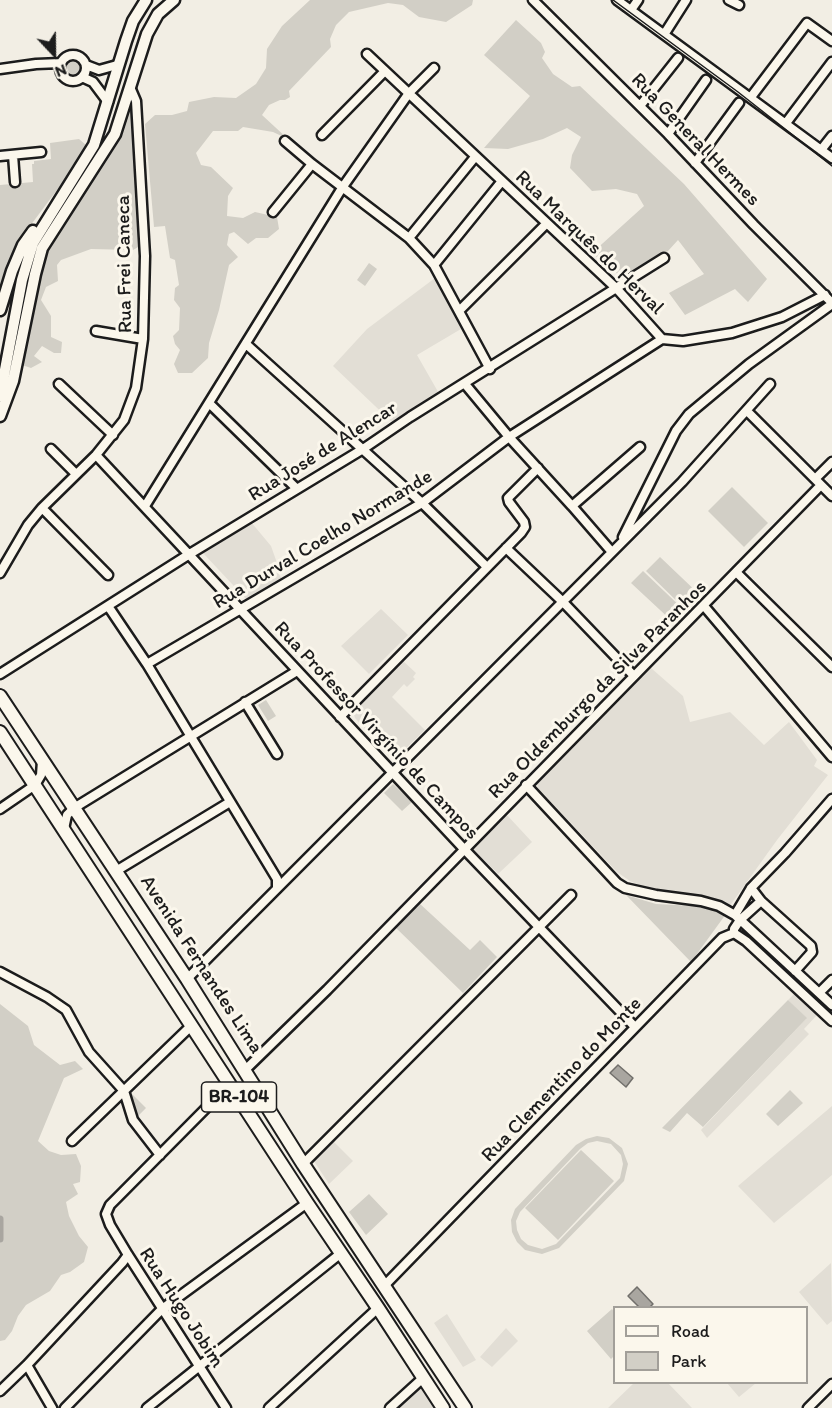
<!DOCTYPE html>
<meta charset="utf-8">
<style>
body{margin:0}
#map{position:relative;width:832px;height:1408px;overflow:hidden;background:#f2eee4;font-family:Itim,sans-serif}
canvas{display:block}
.legend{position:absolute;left:613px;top:1306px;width:195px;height:78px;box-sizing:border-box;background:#fbf7ec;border:2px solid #a29f99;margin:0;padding:8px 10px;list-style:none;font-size:18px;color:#1c1c1c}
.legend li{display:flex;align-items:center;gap:12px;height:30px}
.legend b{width:30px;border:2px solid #a29f99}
.north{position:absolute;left:24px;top:24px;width:60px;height:60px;-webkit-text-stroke:4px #fbf7ec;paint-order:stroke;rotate:158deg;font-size:16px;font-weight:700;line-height:24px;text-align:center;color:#1c1c1c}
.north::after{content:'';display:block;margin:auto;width:21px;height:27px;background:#1c1c1c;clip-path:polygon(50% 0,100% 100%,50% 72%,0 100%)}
</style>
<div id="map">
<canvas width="832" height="1408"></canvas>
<ul class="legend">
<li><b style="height:8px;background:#fbf7ec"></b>Road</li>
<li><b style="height:16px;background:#d2cfc6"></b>Park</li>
</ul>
<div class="north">N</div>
</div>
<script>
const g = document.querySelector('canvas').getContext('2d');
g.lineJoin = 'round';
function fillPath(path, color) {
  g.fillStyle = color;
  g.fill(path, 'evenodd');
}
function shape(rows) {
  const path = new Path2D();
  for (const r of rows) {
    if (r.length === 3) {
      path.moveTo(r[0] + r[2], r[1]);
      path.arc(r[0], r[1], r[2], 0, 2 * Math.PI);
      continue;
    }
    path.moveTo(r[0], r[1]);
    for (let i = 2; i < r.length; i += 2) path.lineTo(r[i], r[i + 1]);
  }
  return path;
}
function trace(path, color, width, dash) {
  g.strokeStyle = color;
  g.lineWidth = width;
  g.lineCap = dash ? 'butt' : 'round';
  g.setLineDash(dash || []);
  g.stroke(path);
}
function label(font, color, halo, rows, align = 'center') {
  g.font = font + ' Itim,sans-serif';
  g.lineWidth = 6;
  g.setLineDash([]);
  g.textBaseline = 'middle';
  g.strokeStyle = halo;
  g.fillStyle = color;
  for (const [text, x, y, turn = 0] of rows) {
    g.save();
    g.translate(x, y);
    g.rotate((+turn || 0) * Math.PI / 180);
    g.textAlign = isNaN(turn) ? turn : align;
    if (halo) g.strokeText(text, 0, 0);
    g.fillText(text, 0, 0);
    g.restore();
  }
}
fillPath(shape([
 [435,278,461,329,417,355,441,397,395,425,333,366,367,329],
 [251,522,271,546,277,563,274,566,282,579,247,600,203,553],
 [381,609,408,635,369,674,341,646],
 [402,660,416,673,413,677,415,679,407,687,404,684,392,697,425,730,399,755,394,756,390,755,355,718,353,712,357,705],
 [651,668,683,696,690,722,730,712,764,745,789,722,817,760,814,766,828,775,777,840,729,907,708,899,650,890,630,881,617,872,538,788,537,783],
 [506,814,532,842,498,874,472,848],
 [795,993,817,1015,804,1029,809,1034,707,1138,701,1130,806,1019,788,1000],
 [832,1106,832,1175,774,1223,738,1186],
 [331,1139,353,1161,329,1184,312,1158],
 [831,1263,832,1321,827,1325,799,1292],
 [447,1314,476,1360,463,1367,434,1323],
 [506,1328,518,1341,492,1367,480,1357],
 [421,1382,440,1408,390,1408],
 [635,1382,668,1383,692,1408,608,1408],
 [727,1383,756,1383,739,1397]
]), '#e2ded5');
fillPath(shape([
 [310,0,473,0,472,5,446,22,419,17,403,5,388,3,349,12,336,25,330,39,331,47,289,91,290,97,285,100,280,100,269,105,262,115,288,139,273,132,243,127,238,131,213,131,196,153,201,165,211,167,233,188,228,196,227,216,243,218,255,212,277,217,279,229,268,238,256,238,248,244,234,232,229,234,227,245,238,257,229,265,219,310,209,343,208,358,192,373,178,373,174,364,180,350,175,344,173,336,179,330,180,308,174,300,175,288,179,285,175,260,170,258,165,226,154,227,145,124,155,115,172,115,187,111,189,102,214,97,236,98,256,84,266,68,267,49,282,26],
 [516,20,541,43,545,52,542,58,553,74,572,87,580,86,684,184,767,279,748,302,735,289,685,315,669,293,704,274,678,240,668,251,633,272,620,276,592,253,644,206,637,194,616,189,592,191,570,168,572,155,581,137,567,128,543,139,508,149,484,148,530,96,484,55],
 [73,68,11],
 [132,106,140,246,133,250,91,249,61,260,57,265,58,281,46,287,41,300,51,316,51,337,62,342,61,353,54,353,42,346,34,356,42,362,31,368,22,365,40,270,55,234,123,134],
 [79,139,86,145,81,158,21,238,11,259,0,295,0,185,33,182,32,164,34,164,34,161,51,159,50,143],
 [369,263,377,269,365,286,357,280],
 [732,487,768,523,744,547,708,511],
 [660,557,701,596,687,611,646,571],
 [643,571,685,611,674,623,631,583],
 [266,700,276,716,268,721,258,705],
 [393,784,412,802,402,811,384,793],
 [626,895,656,904,695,906,717,910,726,914,691,962],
 [419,903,470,950,480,940,497,957,463,993,395,927],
 [788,1000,807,1018,703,1127,687,1113,670,1132,662,1128],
 [0,1004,28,1026,34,1045,60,1065,75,1061,83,1069,64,1078,38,1141,49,1151,61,1155,76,1154,81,1166,80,1182,73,1184,78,1194,66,1202,69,1216,79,1236,88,1247,84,1262,70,1272,61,1275,50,1291,26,1305,18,1316,12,1331,5,1340,0,1341],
 [790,1090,803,1103,778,1126,766,1114],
 [130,1092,146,1108,137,1117,131,1101],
 [597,1136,609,1138,622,1148,628,1164,624,1181,559,1248,542,1254,525,1250,517,1242,512,1232,511,1220,515,1209,576,1145,586,1139],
 [597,1141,611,1144,621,1155,623,1164,620,1178,556,1244,542,1249,528,1245,521,1239,517,1230,516,1221,520,1212,580,1149,588,1143],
 [581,1150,614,1181,558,1240,525,1208],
 [369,1194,388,1214,366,1235,349,1212],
 [612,1309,614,1312,614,1356,611,1359,587,1331]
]), '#d2cfc6');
const water = shape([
 [618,1065,633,1078,626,1087,610,1073,618,1065],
 [637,1287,653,1304,650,1307,639,1307,628,1296,637,1287]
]);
fillPath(water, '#a9a6a0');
trace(water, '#716f6b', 1.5);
trace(shape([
 [0,1219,0,1239]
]), '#a9a6a0', 7);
const minor = shape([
 [533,0,668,134,754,225,832,303],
 [617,0,832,158],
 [729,0,739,5],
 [631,10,638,0],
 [665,33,686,0],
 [367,54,617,289,662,339,683,341,732,333,782,317,825,295],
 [73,68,13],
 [86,65,99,70,117,65],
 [0,69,36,64,61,63],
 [82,77,93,82,108,102],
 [751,97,807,23,832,41],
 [640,106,678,58],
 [786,123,832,62],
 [668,134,706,80],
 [322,135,385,71],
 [285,141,312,164,409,238,434,265,490,369],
 [821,150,832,136],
 [13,155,15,182],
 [0,156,41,152],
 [695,163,739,103],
 [273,212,312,164],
 [409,238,475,157],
 [434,265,502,181],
 [459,311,546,224],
 [96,331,143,339],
 [246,344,422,503,487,567],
 [59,384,113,435],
 [465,384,509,437,572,506,611,551],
 [209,403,296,488],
 [747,411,832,496],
 [51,449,76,474],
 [96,455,464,849,635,1027],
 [815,479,832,462],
 [145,506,342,188,409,93,434,68],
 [572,506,640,447],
 [42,508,108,575],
 [623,537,676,431,689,414,749,364,832,304],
 [506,548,563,602,633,675],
 [736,572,832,667],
 [0,573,28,525,42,508,96,455,124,420,136,388,143,339,145,256,136,101,130,87],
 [108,606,147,664,277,879,277,888],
 [704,606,832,757],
 [147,664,422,503,509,437,662,339],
 [0,674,188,555,363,449,410,417,664,258],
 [245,702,277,754],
 [340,717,521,533,525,527,524,522,509,502,508,498,538,468],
 [526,785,617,883,625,888,656,895,701,901,719,906,735,915,832,1005],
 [0,809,35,785,41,775,42,761],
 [64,829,67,815,74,808,297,671],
 [116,871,230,802],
 [751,888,761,901,811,946,812,952,795,971],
 [735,915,751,888,785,853,832,799],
 [734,933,746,941,832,1021],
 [734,933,734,929,740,920,761,901],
 [0,972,47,997,66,1010,89,1052,124,1091,133,1120,160,1155],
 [187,979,682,482,770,384],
 [819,993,832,980],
 [245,1070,327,990,821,485],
 [72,1141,192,1025],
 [303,1164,571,895],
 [385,1285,722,938,734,933],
 [27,1365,52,1408],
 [0,1391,27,1365,122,1263,128,1255],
 [65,1408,162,1309,307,1203],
 [147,1408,341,1253],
 [226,1408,128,1255,110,1225,106,1214,110,1205,118,1197,230,1084],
 [269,1408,378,1308],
 [390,1408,423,1378],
 [808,1408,832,1384]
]);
const major = shape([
 [0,310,12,271,23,245,33,231],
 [0,396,22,280,33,243,94,145,126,41,133,21,146,0],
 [0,416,13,381,35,274,42,248,115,134,147,34,158,14,174,0]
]);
const highway = shape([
 [0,696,187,979,303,1164,465,1408],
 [0,732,307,1203,378,1308,443,1408]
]);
trace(minor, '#1c1c1c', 13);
trace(major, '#1c1c1c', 15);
trace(highway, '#1c1c1c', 16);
trace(minor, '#fbf7ec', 8);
trace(major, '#fbf7ec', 10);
trace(highway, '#fbf7ec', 12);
trace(shape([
 [613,0,738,92,832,166]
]), '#1c1c1c', 1.5);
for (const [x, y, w] of [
 [239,1097,75]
]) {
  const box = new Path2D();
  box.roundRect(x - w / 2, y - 15, w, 30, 4.5);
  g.fillStyle = '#fbf7ec';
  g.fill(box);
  trace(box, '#1c1c1c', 1.5);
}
label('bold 18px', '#1c1c1c', null, [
 ["BR-104",239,1097]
]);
label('20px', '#1c1c1c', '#fbf7ec', [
 ["Rua General Hermes",695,140,46],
 ["Rua Marquês do Herval",589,243,44],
 ["Rua Frei Caneca",125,264,-91],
 ["Rua José de Alencar",323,452,-32],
 ["Rua Durval Coelho Normande",323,540,-31],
 ["Rua Oldemburgo da Silva Paranhos",598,690,-45],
 ["Rua Professor Virgínio de Campos",376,731,47],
 ["Avenida Fernandes Lima",201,965,57],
 ["Rua Clementino do Monte",562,1080,-46],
 ["Rua Hugo Jobim",181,1308,57]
]);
</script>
